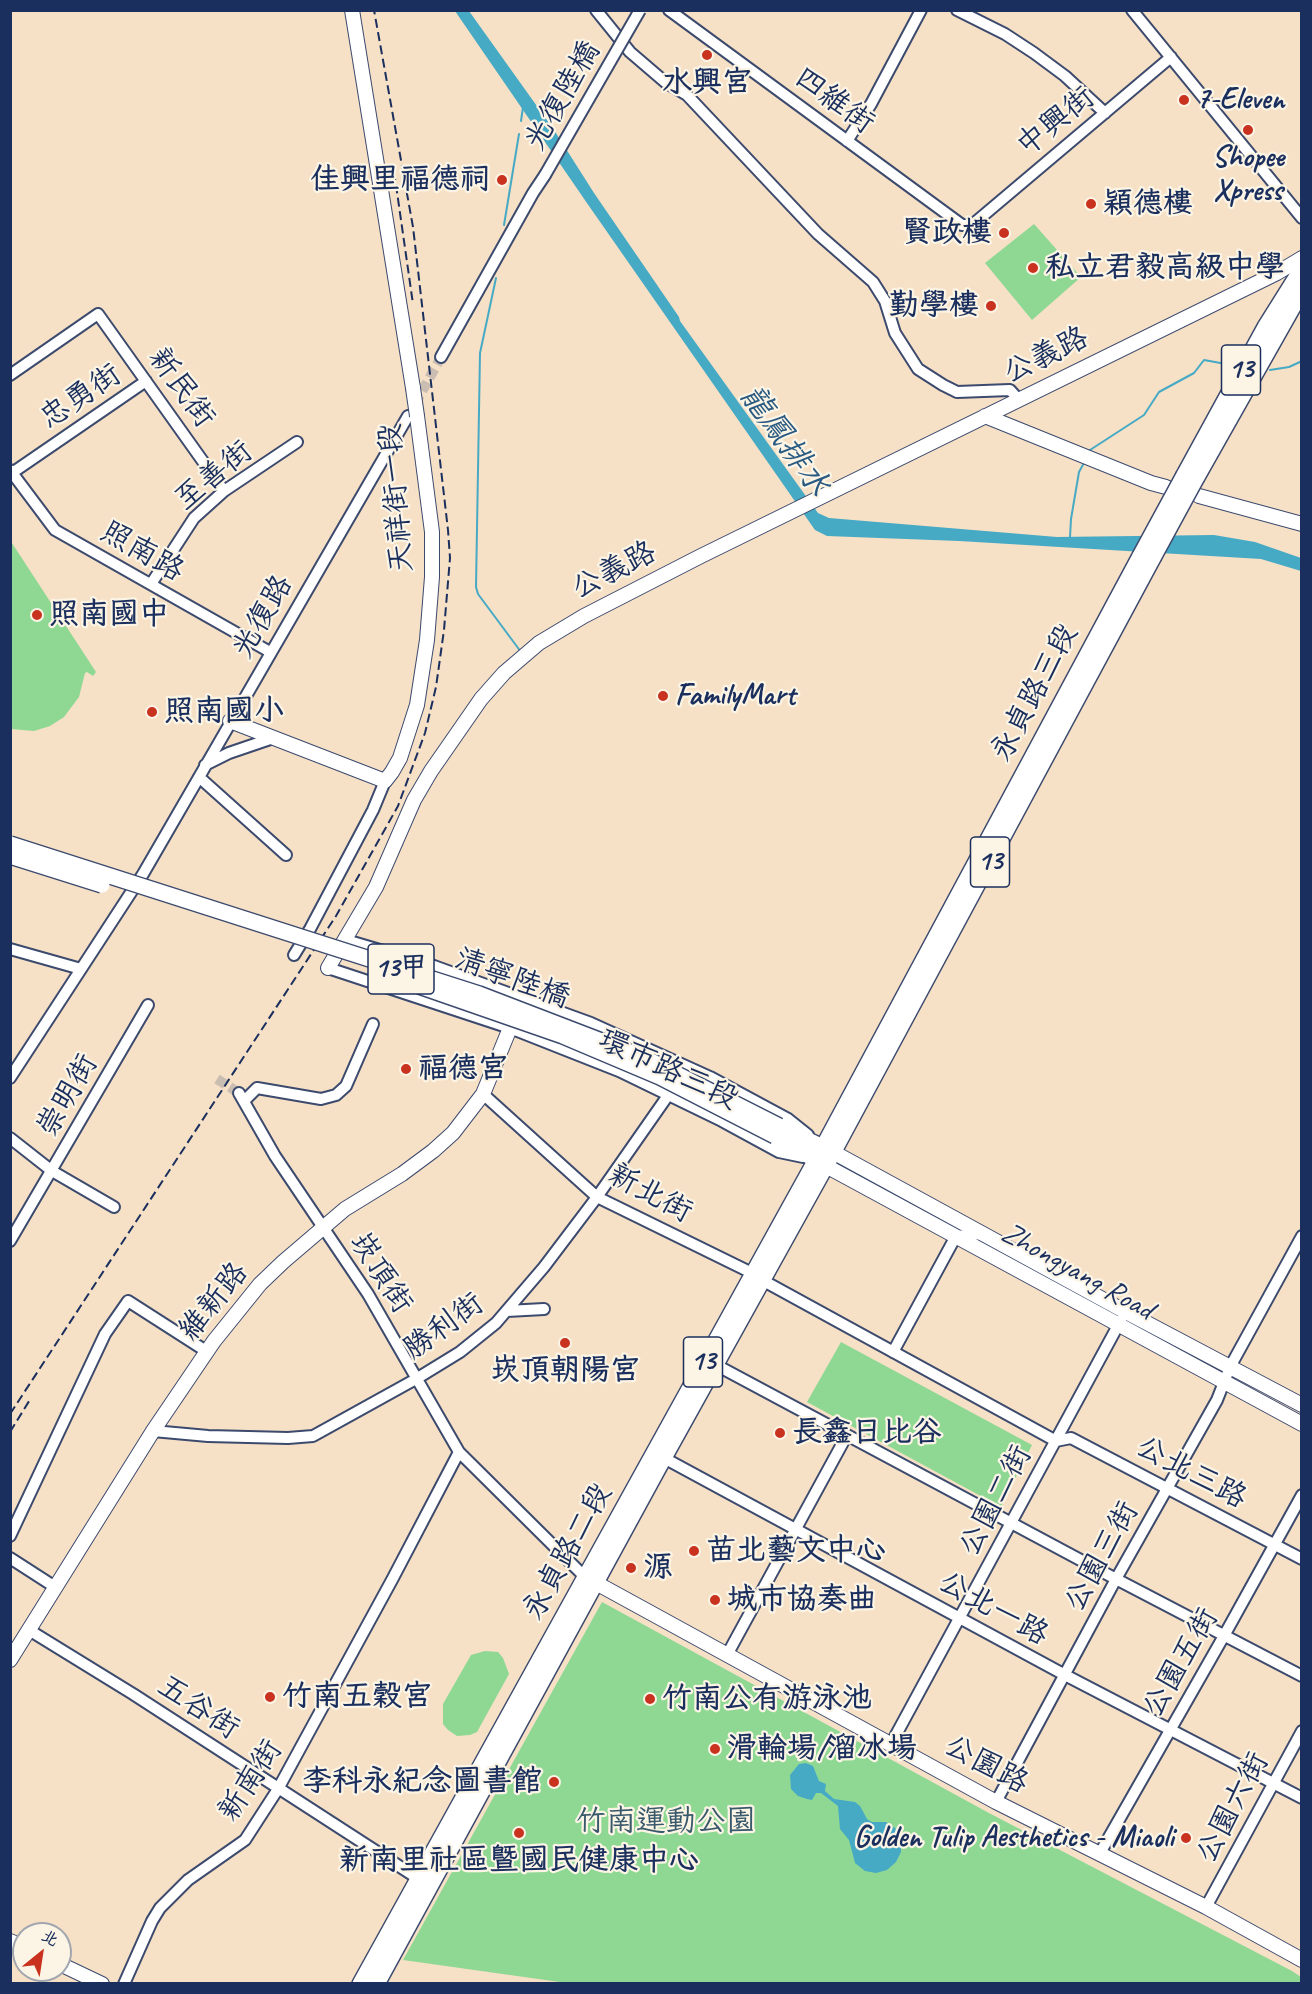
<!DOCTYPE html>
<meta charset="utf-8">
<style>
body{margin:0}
#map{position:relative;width:1312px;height:1994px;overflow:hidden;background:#f6e0c6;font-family:Caveat,"LXGW WenKai TC",sans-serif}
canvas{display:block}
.frame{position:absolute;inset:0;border:12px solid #1b2f5e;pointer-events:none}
.north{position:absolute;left:12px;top:1922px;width:60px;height:60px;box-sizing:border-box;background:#fcf5e5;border:2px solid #a2a6af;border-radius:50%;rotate:30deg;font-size:16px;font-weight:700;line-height:24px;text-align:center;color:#1b2f5e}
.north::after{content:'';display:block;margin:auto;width:21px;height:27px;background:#c8321e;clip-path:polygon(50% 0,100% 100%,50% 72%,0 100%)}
</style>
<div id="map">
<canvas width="1312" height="1994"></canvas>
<div class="frame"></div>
<div class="north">北</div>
</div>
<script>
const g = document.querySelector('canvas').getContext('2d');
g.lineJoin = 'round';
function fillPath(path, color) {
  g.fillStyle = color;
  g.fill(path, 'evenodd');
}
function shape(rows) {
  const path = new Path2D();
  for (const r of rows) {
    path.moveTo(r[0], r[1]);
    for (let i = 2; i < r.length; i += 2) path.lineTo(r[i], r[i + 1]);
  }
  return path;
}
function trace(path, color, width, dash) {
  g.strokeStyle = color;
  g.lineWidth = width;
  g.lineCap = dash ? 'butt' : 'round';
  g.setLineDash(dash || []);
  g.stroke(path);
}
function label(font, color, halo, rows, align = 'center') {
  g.font = font + ' Caveat,"LXGW WenKai TC",sans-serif';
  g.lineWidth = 4.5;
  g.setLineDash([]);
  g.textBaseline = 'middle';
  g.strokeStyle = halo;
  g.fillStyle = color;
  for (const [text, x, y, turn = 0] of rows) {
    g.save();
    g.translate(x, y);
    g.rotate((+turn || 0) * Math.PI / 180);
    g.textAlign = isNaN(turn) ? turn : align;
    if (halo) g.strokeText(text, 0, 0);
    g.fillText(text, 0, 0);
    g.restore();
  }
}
fillPath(shape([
 [1034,224,1081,277,1032,320,985,263],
 [10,540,96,672,93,676,87,672,85,673,79,697,64,717,50,726,34,731,11,729],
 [841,1342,1032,1445,1001,1507,807,1402],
 [602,1602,989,1813,1292,1971,1301,1977,1302,1983,574,1984,403,1960],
 [485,1651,498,1652,503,1658,509,1674,477,1732,470,1735,457,1736,448,1730,443,1724,443,1704,471,1655]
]), '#8ed894');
fillPath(shape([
 [455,11,469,11,554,130,594,193,679,317,680,321,818,513,829,518,1057,537,1214,535,1255,542,1301,558,1301,571,1261,559,959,541,827,536,815,530,589,206],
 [806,1763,813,1766,819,1781,826,1784,825,1791,834,1799,855,1802,860,1806,867,1819,872,1822,886,1822,895,1828,901,1838,901,1852,896,1862,887,1870,876,1873,865,1871,855,1863,849,1840,840,1829,838,1806,821,1793,816,1793,812,1800,807,1799,798,1796,791,1789,790,1775,799,1764]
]), '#46aac5');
trace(shape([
 [521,121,523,107],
 [504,225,519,134],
 [496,278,480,353,476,587,478,594,521,652],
 [1270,370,1289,367,1302,361],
 [1089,453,1090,450,1144,415,1159,392,1194,373,1204,360,1226,364],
 [1070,537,1071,519,1079,472,1085,461]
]), '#46aac5', 2);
trace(shape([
 [415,404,441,357],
 [217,1079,239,1093]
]), '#cabdb1', 10, [10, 5]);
const street = shape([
 [596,10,630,52,665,82,687,95,818,234,873,282,885,301,895,333,918,369,943,385,957,392,1010,390,1019,400],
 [669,10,962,225,972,225,1171,57],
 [957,10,1005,34,1034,53,1065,76,1105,113],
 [1132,10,1302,218],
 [847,141,871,104,921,10],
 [441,357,533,193,545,175],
 [10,375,98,314,224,491],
 [10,470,55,530,270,652],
 [12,473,146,381],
 [151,584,194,518,224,491,297,442],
 [205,765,229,753,273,738],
 [199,777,286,855],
 [346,940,434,966,591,1023,710,1077,788,1119,808,1135],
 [10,949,81,969],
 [294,955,310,929,373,810,385,781],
 [328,968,510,1028,619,1071,722,1121,779,1152,803,1157],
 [10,1078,143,874,408,416],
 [239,1093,275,1156,368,1294,459,1452,585,1577],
 [483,1094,597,1197,752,1273],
 [245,1100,257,1088,321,1099,336,1095,346,1086,373,1024],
 [10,1138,52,1171,114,1207],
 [10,1241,148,1005],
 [762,1280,1056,1441,1071,1438,1302,1559],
 [507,1311,544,1309],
 [893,1352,956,1236,983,1234],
 [716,1365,1116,1579,1302,1676],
 [153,1431,208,1436,288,1438,313,1436,416,1379,460,1352,496,1323,544,1267,597,1197,669,1094],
 [664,1458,1065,1675,1302,1798],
 [10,1536,105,1334,128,1301,206,1351],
 [10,1558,55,1587],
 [29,1630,133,1694,422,1881],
 [727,1655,847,1435],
 [891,1744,1121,1320],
 [996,1802,1116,1579,1217,1400,1230,1367,1302,1236],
 [1100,1853,1225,1634,1302,1495],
 [1206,1907,1302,1731],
 [124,1984,152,1921,160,1908,188,1880,245,1840,278,1789,393,1578,459,1452]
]);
const secondary = shape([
 [352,10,413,388],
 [985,416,1151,483,1166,487],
 [1199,496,1302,524],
 [230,721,385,781,392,772,400,758,417,705,427,640,432,577,432,532,417,416],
 [328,968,376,887,414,800,431,771,481,699,504,673,539,643,584,616,701,556,1277,273,1302,258],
 [833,1152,1126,1312,1302,1405],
 [826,1166,1302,1424],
 [587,1578,996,1802,1206,1907,1302,1960],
 [10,1660,153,1431,214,1341,260,1284,283,1262,345,1209,402,1174,433,1151,453,1133,483,1094,510,1028],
 [10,1941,24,1947],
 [60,1964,102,1984]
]);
const primary = shape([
 [1184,475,1265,327,1302,268],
 [1197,477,1302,291],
 [779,1126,831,1151],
 [775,1136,824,1165],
 [360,1984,823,1147,1140,556],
 [377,1984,664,1458,826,1166,1153,558]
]);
trace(street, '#3c4a6e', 14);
trace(secondary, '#3c4a6e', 16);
trace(primary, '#3c4a6e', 18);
trace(street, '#fff', 10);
trace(secondary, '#fff', 14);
trace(primary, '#fff', 15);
trace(shape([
 [394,171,413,304],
 [10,1414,336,916,398,806,425,733,436,687,444,630,450,558,448,530,413,227,374,10],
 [10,1432,31,1398]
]), '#1b2f5e', 2, [9, 4.5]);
const streetBridge = shape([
 [545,175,640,10]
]);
const secondaryBridge = shape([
 [413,388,417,416]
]);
const primaryBridge = shape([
 [1140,556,1184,475],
 [1153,558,1197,477],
 [10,844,479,994,643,1057,779,1126],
 [10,856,102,885],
 [419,986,563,1036,660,1077,775,1136]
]);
trace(streetBridge, '#3c4a6e', 14, []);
trace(secondaryBridge, '#3c4a6e', 16, []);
trace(primaryBridge, '#3c4a6e', 18, []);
trace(streetBridge, '#fff', 10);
trace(secondaryBridge, '#fff', 14);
trace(primaryBridge, '#fff', 15);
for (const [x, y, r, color] of [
 [707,55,6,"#c8321e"],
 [1184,100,6,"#c8321e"],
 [1248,130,6,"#c8321e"],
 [502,180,6,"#c8321e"],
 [1091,204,6,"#c8321e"],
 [1004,233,6,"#c8321e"],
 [1033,268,6,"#c8321e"],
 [991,306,6,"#c8321e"],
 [37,615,6,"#c8321e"],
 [663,696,6,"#c8321e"],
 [152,712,6,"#c8321e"],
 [406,1069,6,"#c8321e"],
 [565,1343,6,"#c8321e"],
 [780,1433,6,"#c8321e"],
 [694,1551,6,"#c8321e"],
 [631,1568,6,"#c8321e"],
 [715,1600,6,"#c8321e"],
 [270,1697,6,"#c8321e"],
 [650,1699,6,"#c8321e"],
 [715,1749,6,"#c8321e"],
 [554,1782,6,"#c8321e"],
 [519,1833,6,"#c8321e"],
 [1186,1838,6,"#c8321e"]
]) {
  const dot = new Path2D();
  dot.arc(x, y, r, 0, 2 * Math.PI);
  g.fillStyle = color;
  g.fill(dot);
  trace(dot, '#fcf5e5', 2);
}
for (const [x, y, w] of [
 [1241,370,39],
 [990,862,39],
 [401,969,66],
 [703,1362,39]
]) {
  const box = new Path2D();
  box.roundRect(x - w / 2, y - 25, w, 50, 4.5);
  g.fillStyle = '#fcf5e5';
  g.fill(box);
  trace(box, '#1b2f5e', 1.5);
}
label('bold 28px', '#1b2f5e', null, [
 ["13",1241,370],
 ["13",990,862],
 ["13甲",401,969],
 ["13",703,1362]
]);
label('bold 30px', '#1b2f5e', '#fcf5e5', [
 ["水興宮",707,83,"center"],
 ["7-Eleven",1196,100],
 ["Shopee",1248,158,"center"],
 ["Xpress",1248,192,"center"],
 ["佳興里福德祠",490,180,"right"],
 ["穎德樓",1103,204],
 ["賢政樓",992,233,"right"],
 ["私立君毅高級中學",1045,268],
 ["勤學樓",979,306,"right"],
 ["照南國中",49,615],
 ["FamilyMart",675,696],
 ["照南國小",164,712],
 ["福德宮",418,1069],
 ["崁頂朝陽宮",565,1371,"center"],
 ["長鑫日比谷",792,1433],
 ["苗北藝文中心",706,1551],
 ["源",643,1568],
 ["城市協奏曲",727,1600],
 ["竹南五穀宮",282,1697],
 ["竹南公有游泳池",662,1699],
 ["滑輪場/溜冰場",727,1749],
 ["李科永紀念圖書館",542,1782,"right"],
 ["Golden Tulip Aesthetics - Miaoli",1174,1838,"right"],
 ["新南里社區暨國民健康中心",519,1861,"center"]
], 'left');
label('30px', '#1b2f5e', '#fcf5e5', [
 ["光復陸橋",563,96,-60],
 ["四維街",834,101,36],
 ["中興街",1056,122,-39],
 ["公義路",1046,356,-26],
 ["新民街",181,388,54],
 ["忠勇街",81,397,-34],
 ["至善街",214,476,-39],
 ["天祥街一段",397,498,-95],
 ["照南路",142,552,30],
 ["公義路",614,571,-27],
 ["光復路",263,617,-60],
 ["永貞路三段",1035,693,-62],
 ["清寧陸橋",512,979,20],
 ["環市路三段",668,1070,25],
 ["崇明街",68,1096,-60],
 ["新北街",650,1194,28],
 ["Zhongyang Road",1077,1272,29],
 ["崁頂街",380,1273,57],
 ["維新路",214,1302,-51],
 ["勝利街",444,1327,-36],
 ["公北三路",1191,1473,28],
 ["公園二街",996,1501,-62],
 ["永貞路二段",568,1552,-61],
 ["公園三街",1102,1557,-61],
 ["公北一路",993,1609,29],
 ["公園五街",1181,1663,-60],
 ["五谷街",198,1708,33],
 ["公園路",986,1765,28],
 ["新南街",251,1781,-57],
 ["公園六街",1233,1808,-62]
]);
label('30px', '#38596c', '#fcf5e5', [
 ["竹南運動公園",666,1822]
]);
label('italic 32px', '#2a5a82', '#fcf5e5', [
 ["龍鳳排水",784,441,54]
]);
</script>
